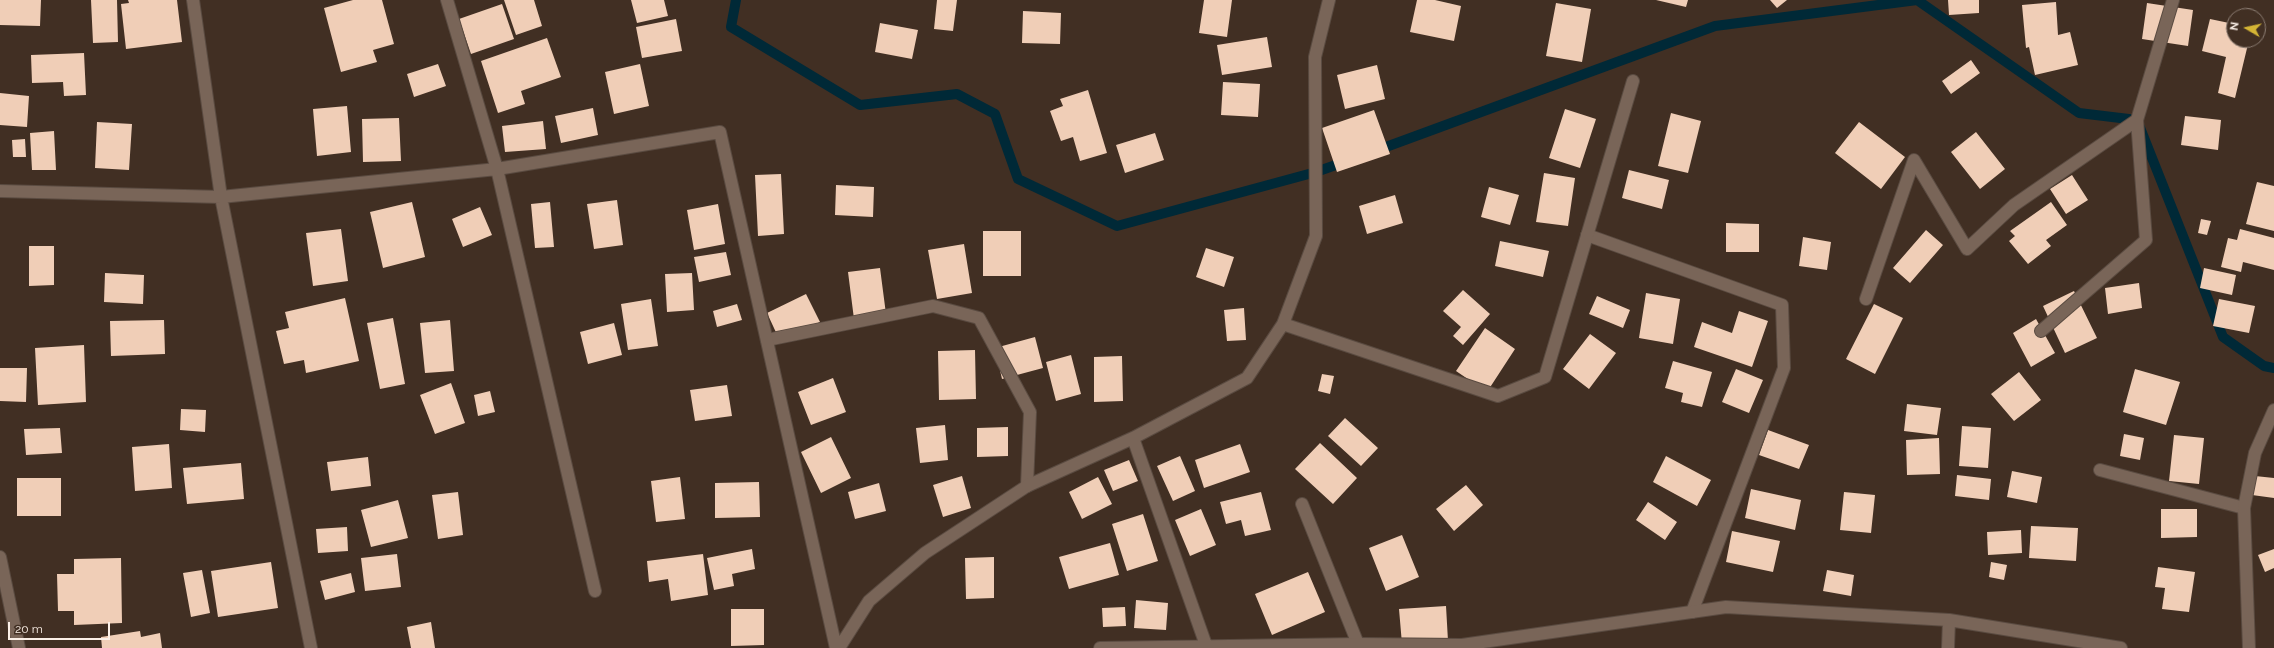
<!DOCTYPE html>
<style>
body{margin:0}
#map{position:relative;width:2274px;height:648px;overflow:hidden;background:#412f23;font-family:Raleway,sans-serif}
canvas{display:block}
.north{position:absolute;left:2226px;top:8px;width:40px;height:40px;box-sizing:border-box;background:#412f23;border:1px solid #8b7c72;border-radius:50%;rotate:279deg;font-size:11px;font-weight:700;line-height:16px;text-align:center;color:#fbf0e8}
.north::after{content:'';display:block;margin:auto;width:14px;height:18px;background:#d5b535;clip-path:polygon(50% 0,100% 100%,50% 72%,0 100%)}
.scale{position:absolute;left:8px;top:622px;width:102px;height:18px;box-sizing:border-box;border:2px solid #fbf0e8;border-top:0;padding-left:5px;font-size:12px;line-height:14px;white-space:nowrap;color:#fbf0e8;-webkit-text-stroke:3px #412f23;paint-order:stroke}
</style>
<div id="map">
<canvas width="2274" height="648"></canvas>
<div class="north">N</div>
<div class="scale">20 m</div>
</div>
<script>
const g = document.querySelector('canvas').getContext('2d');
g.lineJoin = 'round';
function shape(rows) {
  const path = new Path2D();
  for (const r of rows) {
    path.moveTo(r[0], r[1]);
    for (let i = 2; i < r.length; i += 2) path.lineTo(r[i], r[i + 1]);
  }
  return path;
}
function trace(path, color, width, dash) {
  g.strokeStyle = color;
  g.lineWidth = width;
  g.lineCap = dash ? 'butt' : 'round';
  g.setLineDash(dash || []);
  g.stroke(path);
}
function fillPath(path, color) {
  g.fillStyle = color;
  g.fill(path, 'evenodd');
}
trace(shape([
 [736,0,731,27,860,105,957,94,995,114,1018,179,1117,226,1316,172,1347,161],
 [1375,151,1715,26,1917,0,2079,113,2137,120,2223,337,2264,366,2274,368]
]), '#002937', 10);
fillPath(shape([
 [0,0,41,0,40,26,0,25],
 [91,0,117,0,118,42,93,43],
 [128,0,177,0,182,42,126,49,121,4,129,3],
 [353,0,382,0,394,44,373,50,377,62,341,72,324,8],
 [504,0,534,0,542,26,516,35],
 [631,0,664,0,668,16,637,23],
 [937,0,957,0,953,31,934,29],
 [1204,0,1232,0,1227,37,1199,33],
 [1417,0,1435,0,1461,6,1454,41,1410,32],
 [1656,0,1688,0,1686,7],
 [1770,0,1787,0,1777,8],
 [1948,0,1979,0,1979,13,1949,15],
 [2056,2,2058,35,2070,32,2078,65,2035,75,2029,47,2026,48,2022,5],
 [1556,3,1591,9,1582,62,1546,56],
 [2147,3,2193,10,2188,46,2142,39],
 [502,4,514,39,471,54,459,19],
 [1023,11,1061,13,1060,44,1022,43],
 [676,19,682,51,642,58,636,27],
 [2210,19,2234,24,2234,40,2249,40,2235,98,2218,93,2226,57,2202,51],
 [880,23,918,30,912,59,875,52],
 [1267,37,1272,67,1222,75,1217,45],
 [547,38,561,77,521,91,525,104,498,113,481,61],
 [84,53,86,95,64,96,63,82,32,83,31,55],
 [1971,60,1980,73,1951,94,1942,81],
 [438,64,446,86,414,97,407,74],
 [640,64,649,106,614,114,605,72],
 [1377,65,1385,99,1345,109,1337,75],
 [1223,82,1260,84,1258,117,1221,115],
 [1088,90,1107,153,1080,161,1073,137,1061,141,1050,111,1063,106,1060,99],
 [0,93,29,96,27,127,0,125],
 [347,106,351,152,317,156,313,109],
 [593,108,598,135,561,143,555,116],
 [1565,109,1596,119,1580,168,1549,158],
 [1374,110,1390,154,1337,172,1322,128],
 [1671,113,1701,121,1688,173,1658,166],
 [2185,116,2221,120,2218,150,2181,145],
 [399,118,401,161,363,162,362,119],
 [543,121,546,149,505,152,502,126],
 [97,122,132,124,129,170,95,168],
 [1859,122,1905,157,1881,189,1835,153],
 [54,131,56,170,32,170,30,133],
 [1976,132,2005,169,1980,189,1951,152],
 [1155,133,1164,160,1125,173,1116,145],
 [25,139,26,157,13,157,12,140],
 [1629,170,1669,180,1662,209,1622,198],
 [1544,173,1575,178,1568,226,1536,222],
 [781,174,784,234,758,236,755,175],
 [2072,175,2088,200,2066,214,2050,189],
 [2257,182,2274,186,2274,231,2246,224],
 [836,185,874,187,873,217,835,215],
 [1489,187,1519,195,1510,225,1481,217],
 [1395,195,1403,223,1367,234,1359,206],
 [617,200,623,245,594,249,587,204],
 [412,202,425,257,383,268,370,212],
 [550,202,554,247,535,248,531,204],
 [2051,202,2067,225,2046,240,2051,246,2028,264,2009,241,2015,236,2010,231],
 [718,204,725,244,694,250,687,210],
 [480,207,492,235,463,247,452,219],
 [2201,219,2211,221,2207,235,2198,233],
 [1726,223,1759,224,1759,252,1726,252],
 [341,229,348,281,313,286,306,233],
 [2240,229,2274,238,2274,270,2243,262,2241,272,2221,267,2228,238,2237,240],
 [1926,230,1943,245,1910,283,1893,268],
 [983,231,1021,231,1021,276,983,276],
 [1803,237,1831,242,1827,270,1799,266],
 [1500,241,1549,251,1543,277,1495,266],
 [964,244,972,293,937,299,928,250],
 [29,246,54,246,54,285,29,286],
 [1206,248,1234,257,1224,287,1196,277],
 [726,252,731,275,699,282,694,257],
 [880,268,886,314,854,319,848,272],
 [2204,268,2236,275,2232,295,2200,288],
 [105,273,144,275,143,304,104,302],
 [692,273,694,310,667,312,665,274],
 [2139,283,2142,308,2108,314,2105,288],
 [1463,290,1490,314,1463,345,1453,336,1461,327,1443,311],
 [2074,291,2097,338,2065,353,2043,306],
 [1646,293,1680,299,1673,344,1639,338],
 [806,294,820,322,780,341,767,313],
 [1597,296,1630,310,1623,328,1589,314],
 [345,298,359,361,306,373,304,360,284,364,276,331,289,328,285,312],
 [651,299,658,346,628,350,621,304],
 [2219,299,2255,306,2249,333,2213,326],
 [737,304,742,320,717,327,713,311],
 [1874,304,1903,318,1875,374,1846,359],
 [1244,308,1246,340,1227,341,1224,310],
 [1739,311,1768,321,1752,367,1694,347,1702,322,1732,333],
 [393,318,405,384,380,389,367,323],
 [2036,319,2055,353,2031,367,2013,333],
 [164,320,165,354,111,356,110,321],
 [450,320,454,371,425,373,420,323],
 [614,323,622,355,588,364,580,332],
 [1485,328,1515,349,1487,392,1456,371],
 [1590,334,1616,353,1589,389,1563,369],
 [1035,337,1043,368,1002,379,995,348],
 [84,345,86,402,38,405,35,348],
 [975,350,976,399,939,400,938,351],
 [1071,355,1081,394,1056,401,1046,362],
 [1122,356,1123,401,1094,402,1094,357],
 [1673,361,1712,372,1702,407,1681,402,1683,393,1665,388],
 [0,368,27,368,26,402,0,401],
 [1736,369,1763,380,1749,413,1722,402],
 [2135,369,2180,382,2166,425,2123,412],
 [2019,372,2041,400,2014,421,1991,394],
 [1322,374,1334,376,1330,394,1318,391],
 [833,378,846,412,811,425,798,392],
 [451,383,465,423,435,434,420,395],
 [727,385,732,416,695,421,690,390],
 [490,391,495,412,478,416,474,395],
 [1907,404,1941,408,1937,435,1904,431],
 [181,409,206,410,205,432,180,430],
 [1345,418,1378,448,1361,466,1328,436],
 [945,425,948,460,920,463,916,428],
 [1962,426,1991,428,1988,468,1959,466],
 [1008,427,1008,456,977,457,977,428],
 [60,428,62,453,26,455,24,429],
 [1768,430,1809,445,1799,469,1759,455],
 [2124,434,2144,438,2140,460,2120,456],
 [2174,435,2204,438,2199,484,2169,481],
 [831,437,851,478,821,493,801,452],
 [1939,438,1940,474,1907,475,1906,440],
 [1320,443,1357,478,1333,504,1295,469],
 [169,444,172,488,135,491,132,447],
 [1240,444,1250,472,1204,488,1195,460],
 [1180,456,1195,491,1173,501,1157,466],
 [1666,456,1711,480,1697,506,1653,482],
 [368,457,371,486,331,491,327,462],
 [1129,460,1138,481,1113,491,1104,470],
 [241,463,244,499,187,504,183,468],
 [2012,471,2042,477,2037,503,2007,497],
 [1957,475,1991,479,1989,500,1955,496],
 [962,476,971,508,943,517,933,485],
 [2255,476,2274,478,2274,498,2252,495],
 [680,477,685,519,656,522,651,481],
 [1098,477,1112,504,1082,519,1069,492],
 [17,478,61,478,61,516,17,516],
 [759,482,760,517,715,518,715,483],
 [879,483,886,511,855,519,848,492],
 [1466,485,1483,505,1454,531,1436,509],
 [1751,489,1801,500,1795,530,1745,518],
 [458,492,463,535,438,539,432,495],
 [1261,492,1271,530,1245,536,1241,520,1226,524,1220,502],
 [1844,492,1875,495,1871,533,1840,530],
 [398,500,408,538,371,547,361,510],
 [1648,502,1677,522,1665,540,1636,520],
 [1201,509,1216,545,1190,556,1175,520],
 [2161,509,2197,509,2197,537,2161,538],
 [1143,514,1158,561,1127,571,1112,524],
 [2031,526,2078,528,2076,561,2029,558],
 [347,527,348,551,318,553,316,529],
 [2021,530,2022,553,1988,555,1987,532],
 [1732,531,1780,541,1773,572,1726,562],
 [1402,535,1419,577,1386,591,1369,548],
 [1110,543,1119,575,1069,589,1059,557],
 [752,549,755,569,732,574,734,586,714,590,707,558],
 [2274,549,2274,568,2265,572,2258,555],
 [397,554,401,587,365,591,361,558],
 [703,554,708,595,671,601,668,579,649,582,647,561],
 [994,557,994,598,966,599,965,558],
 [121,558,122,623,74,625,74,611,58,611,57,574,74,574,74,559],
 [271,562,278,608,218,617,211,571],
 [1991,562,2007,565,2004,580,1989,577],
 [2158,567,2195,572,2189,612,2162,609,2165,588,2155,587],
 [202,570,210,613,191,617,183,573],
 [1827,570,1854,575,1851,596,1823,591],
 [1308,572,1325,612,1272,635,1255,594],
 [351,573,355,592,325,600,320,581],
 [1136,600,1168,603,1166,630,1134,628],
 [1446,606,1448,641,1402,644,1399,609],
 [1125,607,1126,626,1103,627,1102,608],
 [731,609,764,609,764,645,731,646],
 [431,622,435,648,411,648,407,627],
 [140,631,141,637,160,633,162,648,102,648,101,637]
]), '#f0ceb7');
const lane = shape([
 [1587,235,1782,305,1784,368,1692,612],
 [1866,299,1914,160,1967,249,2014,205,2137,120],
 [2041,331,2146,240,2137,120,2173,0],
 [767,340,933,306,979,318,1030,412,1027,486],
 [2100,470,2244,508],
 [1302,504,1358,644]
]);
const street = shape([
 [193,0,221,197,311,648],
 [447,0,497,169,595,591],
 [0,191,221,197,497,169,720,132,836,648],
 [1283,324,1498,396,1545,377,1633,81],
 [1133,438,1207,648],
 [0,557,19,648],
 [839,648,869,601,925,553,1027,486,1133,438,1247,378,1283,324,1316,236,1315,57,1329,0],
 [1100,648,1358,644,1462,645,1726,607,1949,620,2121,648],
 [1948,648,1949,620],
 [2249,648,2244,508,2255,453,2274,410]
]);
trace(lane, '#5a4b41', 14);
trace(street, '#5a4b41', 14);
trace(lane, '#796558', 12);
trace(street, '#796558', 12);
</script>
